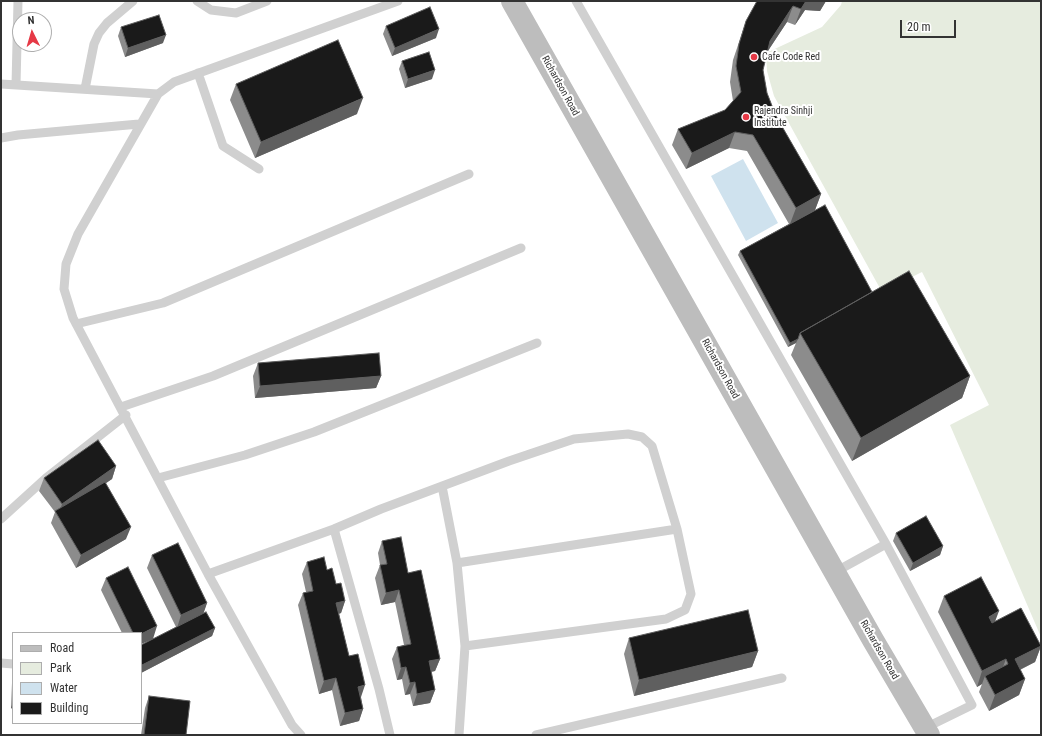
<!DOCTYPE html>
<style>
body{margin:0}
#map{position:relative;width:1042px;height:736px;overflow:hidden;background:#fff;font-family:"Roboto Condensed",sans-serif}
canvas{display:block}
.frame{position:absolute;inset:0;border:2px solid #333;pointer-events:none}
.legend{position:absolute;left:12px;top:632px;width:130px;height:92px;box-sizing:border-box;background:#fff;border:1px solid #adadad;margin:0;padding:5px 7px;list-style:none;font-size:12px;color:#333}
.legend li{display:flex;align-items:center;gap:8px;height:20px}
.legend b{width:20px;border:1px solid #adadad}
.north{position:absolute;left:12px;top:12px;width:40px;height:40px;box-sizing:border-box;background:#fff;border:1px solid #adadad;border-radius:50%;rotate:355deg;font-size:11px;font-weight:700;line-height:16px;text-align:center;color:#333}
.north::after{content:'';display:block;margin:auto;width:14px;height:18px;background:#e63946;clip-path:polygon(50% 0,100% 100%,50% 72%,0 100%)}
.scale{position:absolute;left:900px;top:20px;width:56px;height:18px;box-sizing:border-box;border:2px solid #333;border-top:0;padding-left:5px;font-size:12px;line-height:14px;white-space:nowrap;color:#333;-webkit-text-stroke:3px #fff;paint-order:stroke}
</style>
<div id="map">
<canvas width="1042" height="736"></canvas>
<div class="frame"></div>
<ul class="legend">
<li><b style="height:5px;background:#bdbdbd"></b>Road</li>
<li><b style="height:11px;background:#e6ecdf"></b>Park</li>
<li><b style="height:11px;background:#cfe2ee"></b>Water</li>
<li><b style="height:11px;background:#1a1a1a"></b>Building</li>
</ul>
<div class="north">N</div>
<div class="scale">20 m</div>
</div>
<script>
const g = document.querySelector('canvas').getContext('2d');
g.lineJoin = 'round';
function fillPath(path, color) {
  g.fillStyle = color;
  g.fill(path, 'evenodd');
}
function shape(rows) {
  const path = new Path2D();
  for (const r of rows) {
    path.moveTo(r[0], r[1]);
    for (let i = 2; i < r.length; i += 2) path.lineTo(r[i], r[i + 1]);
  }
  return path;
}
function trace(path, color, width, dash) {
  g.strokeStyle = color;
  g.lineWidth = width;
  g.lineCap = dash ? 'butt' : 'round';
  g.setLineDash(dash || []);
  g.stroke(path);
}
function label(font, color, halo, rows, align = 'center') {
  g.font = font + ' "Roboto Condensed",sans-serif';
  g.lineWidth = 4;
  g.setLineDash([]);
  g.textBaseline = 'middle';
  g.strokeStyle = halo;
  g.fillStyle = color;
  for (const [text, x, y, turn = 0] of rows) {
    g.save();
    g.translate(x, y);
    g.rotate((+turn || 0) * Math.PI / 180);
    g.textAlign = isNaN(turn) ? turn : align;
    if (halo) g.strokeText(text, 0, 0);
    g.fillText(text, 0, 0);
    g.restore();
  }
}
fillPath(shape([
 [842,1,1041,1,1041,637,950,425,989,405,922,272,882,292,774,96,767,71,766,53,822,27,841,5]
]), '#e6ecdf');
fillPath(shape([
 [743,159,778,223,746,241,711,176]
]), '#cfe2ee');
trace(shape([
 [197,1,211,10,236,13,267,1],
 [576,1,886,544,972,705,925,728],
 [198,73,223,146,259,169],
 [1,84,158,94],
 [16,85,18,1],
 [85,89,94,44,99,33,107,23,133,1],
 [1,138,18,135,139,124],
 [76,324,163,303,469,174],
 [121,407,213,376,521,248],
 [158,478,245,455,314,432,537,343],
 [442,486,457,563,465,646,459,735],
 [1,519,46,478,126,415],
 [334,529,379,689,390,735],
 [457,563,677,529],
 [835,572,886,544],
 [208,574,334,529,381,509,509,461,574,439,628,434,642,437,652,446,677,529,691,594,685,610,666,619,465,646],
 [1,663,13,664],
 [301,735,292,725,208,574,73,318,64,289,66,264,78,234,158,94,174,82,398,1],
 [536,735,782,678]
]), '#d0d0d0', 9);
trace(shape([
 [512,1,873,640,929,735]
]), '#bdbdbd', 22);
fillPath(shape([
 [757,1,826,1,820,11,805,10,795,25,787,22,767,52,763,70,767,93,776,116,821,194,815,210,872,292,970,376,962,398,852,461,791,355,796,343,788,347,738,255,740,251,789,224,747,151,729,148,686,169,672,145,678,129,725,110,733,101,730,82,733,60,746,21],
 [386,26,436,38,392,56,383,34],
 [121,27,163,43,125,57,118,36],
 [402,61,432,79,405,88,399,69],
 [236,84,357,114,255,158,230,100],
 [258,363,381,376,376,388,255,398,253,376],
 [116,466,112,479,105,483,126,539,76,568,51,523,55,512,39,491,44,478],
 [896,533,943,546,940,555,910,571,893,541],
 [382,541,408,573,440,659,435,671,431,672,435,690,430,703,413,706,410,694,405,695,402,679,397,680,392,659,397,647,404,645,395,602,381,605,375,578,380,565,378,553],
 [152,555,207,603,203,613,215,628,212,636,141,673,141,645,176,627,147,568],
 [307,562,327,570,345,601,341,613,339,614,349,656,361,697,363,709,359,721,340,726,332,690,319,694,298,605,303,593,306,592,302,574],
 [106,578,153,639,141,644,141,633,122,633,101,590],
 [944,596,996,621,1041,646,1035,662,1020,670,1025,679,1019,695,989,711,979,692,982,684,977,687,938,612],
 [629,638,758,651,752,667,634,696,624,654],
 [13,681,13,709,11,708,12,683],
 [149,696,186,735,141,735,145,708]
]), '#8c8c8c');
fillPath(shape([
 [806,1,826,1,820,11,805,10,795,25,801,9],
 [793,6,787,22,764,57,770,41],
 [439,29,436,38,392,56,395,48],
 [166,35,163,43,125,57,128,48],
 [435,70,432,79,405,88,408,79],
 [363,98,357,114,255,158,261,142],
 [735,132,729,148,686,169,692,153],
 [821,194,815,210,790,224,796,208],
 [798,339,796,343,788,347,790,343],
 [381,376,376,388,255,398,260,386],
 [970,376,962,398,852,461,861,438],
 [116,466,112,479,58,517,62,504],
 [131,527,126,539,76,568,81,555],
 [943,546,940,555,910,571,913,563],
 [399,590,395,602,381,605,386,593],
 [345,601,341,613,332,615,336,603],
 [207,603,203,615,177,628,181,615],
 [999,611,993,627,989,617],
 [157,626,153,639,141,644,141,634],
 [215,628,212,636,141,673,141,668,142,665],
 [1041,646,1035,662,1009,675,1015,659],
 [758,651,752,667,634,696,639,680],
 [440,659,435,671,424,673,429,661],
 [1006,659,1000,675,985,676,982,684,977,687,982,671],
 [406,667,402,679,397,680,401,668],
 [336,678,332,690,319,694,324,681],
 [1025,679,1019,695,989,711,995,695],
 [415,682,410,694,405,695,410,683],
 [365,685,361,697,353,699,358,687],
 [435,690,430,703,413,706,417,694],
 [13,702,13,709,11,708],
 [363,709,359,721,340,726,345,713]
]), '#5f5f5f');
const building = shape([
 [757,1,806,1,801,9,793,6,770,41,763,70,767,93,776,116,821,194,796,208,753,135,735,132,692,153,678,129,725,110,741,92,736,66,739,44,746,21,757,1],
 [430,7,439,29,395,48,386,26,430,7],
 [159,15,166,35,128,48,121,27,159,15],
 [338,40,363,98,261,142,236,84,338,40],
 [429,52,435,70,408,79,402,61,429,52],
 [825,205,872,292,800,333,798,339,790,343,740,251,825,205],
 [909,271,970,376,861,438,800,333,909,271],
 [379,353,381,376,260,386,258,363,379,353],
 [98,440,116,466,62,504,44,478,98,440],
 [105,482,131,527,81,555,55,511,105,482],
 [926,516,943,546,913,563,896,533,926,516],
 [401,537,408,573,421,570,440,659,429,661,435,690,417,694,415,682,410,683,406,667,401,668,397,647,411,644,399,590,386,593,380,565,387,564,382,541,401,537],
 [178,543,207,603,181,615,152,555,178,543],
 [324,557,327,570,332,568,336,584,341,583,345,601,336,603,349,656,358,654,365,685,358,687,363,709,345,713,336,678,324,681,303,593,313,591,307,562,324,557],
 [128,567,157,626,141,634,141,633,133,633,106,578,128,567],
 [981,577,999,611,989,617,992,623,1021,608,1041,646,1015,659,1025,679,995,695,985,676,1008,664,1006,659,982,671,944,596,981,577],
 [748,610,758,651,639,680,629,638,748,610],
 [206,612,215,628,142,665,141,663,141,645,206,612],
 [149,696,190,701,186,735,144,735,149,696]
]);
fillPath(building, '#1a1a1a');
trace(building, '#5f5f5f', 1);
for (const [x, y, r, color] of [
 [754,57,4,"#e63946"],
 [746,117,4,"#e63946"]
]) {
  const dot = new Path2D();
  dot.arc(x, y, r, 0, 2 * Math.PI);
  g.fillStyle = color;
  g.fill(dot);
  trace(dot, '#fff', 1.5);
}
label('10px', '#333', '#fff', [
 ["Cafe Code Red",762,57],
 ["Rajendra Sinhji",754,111],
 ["Institute",754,123]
], 'left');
label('10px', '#333', '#fff', [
 ["Richardson Road",560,86,61],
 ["Richardson Road",720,369,61],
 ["Richardson Road",879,650,60]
]);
</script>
